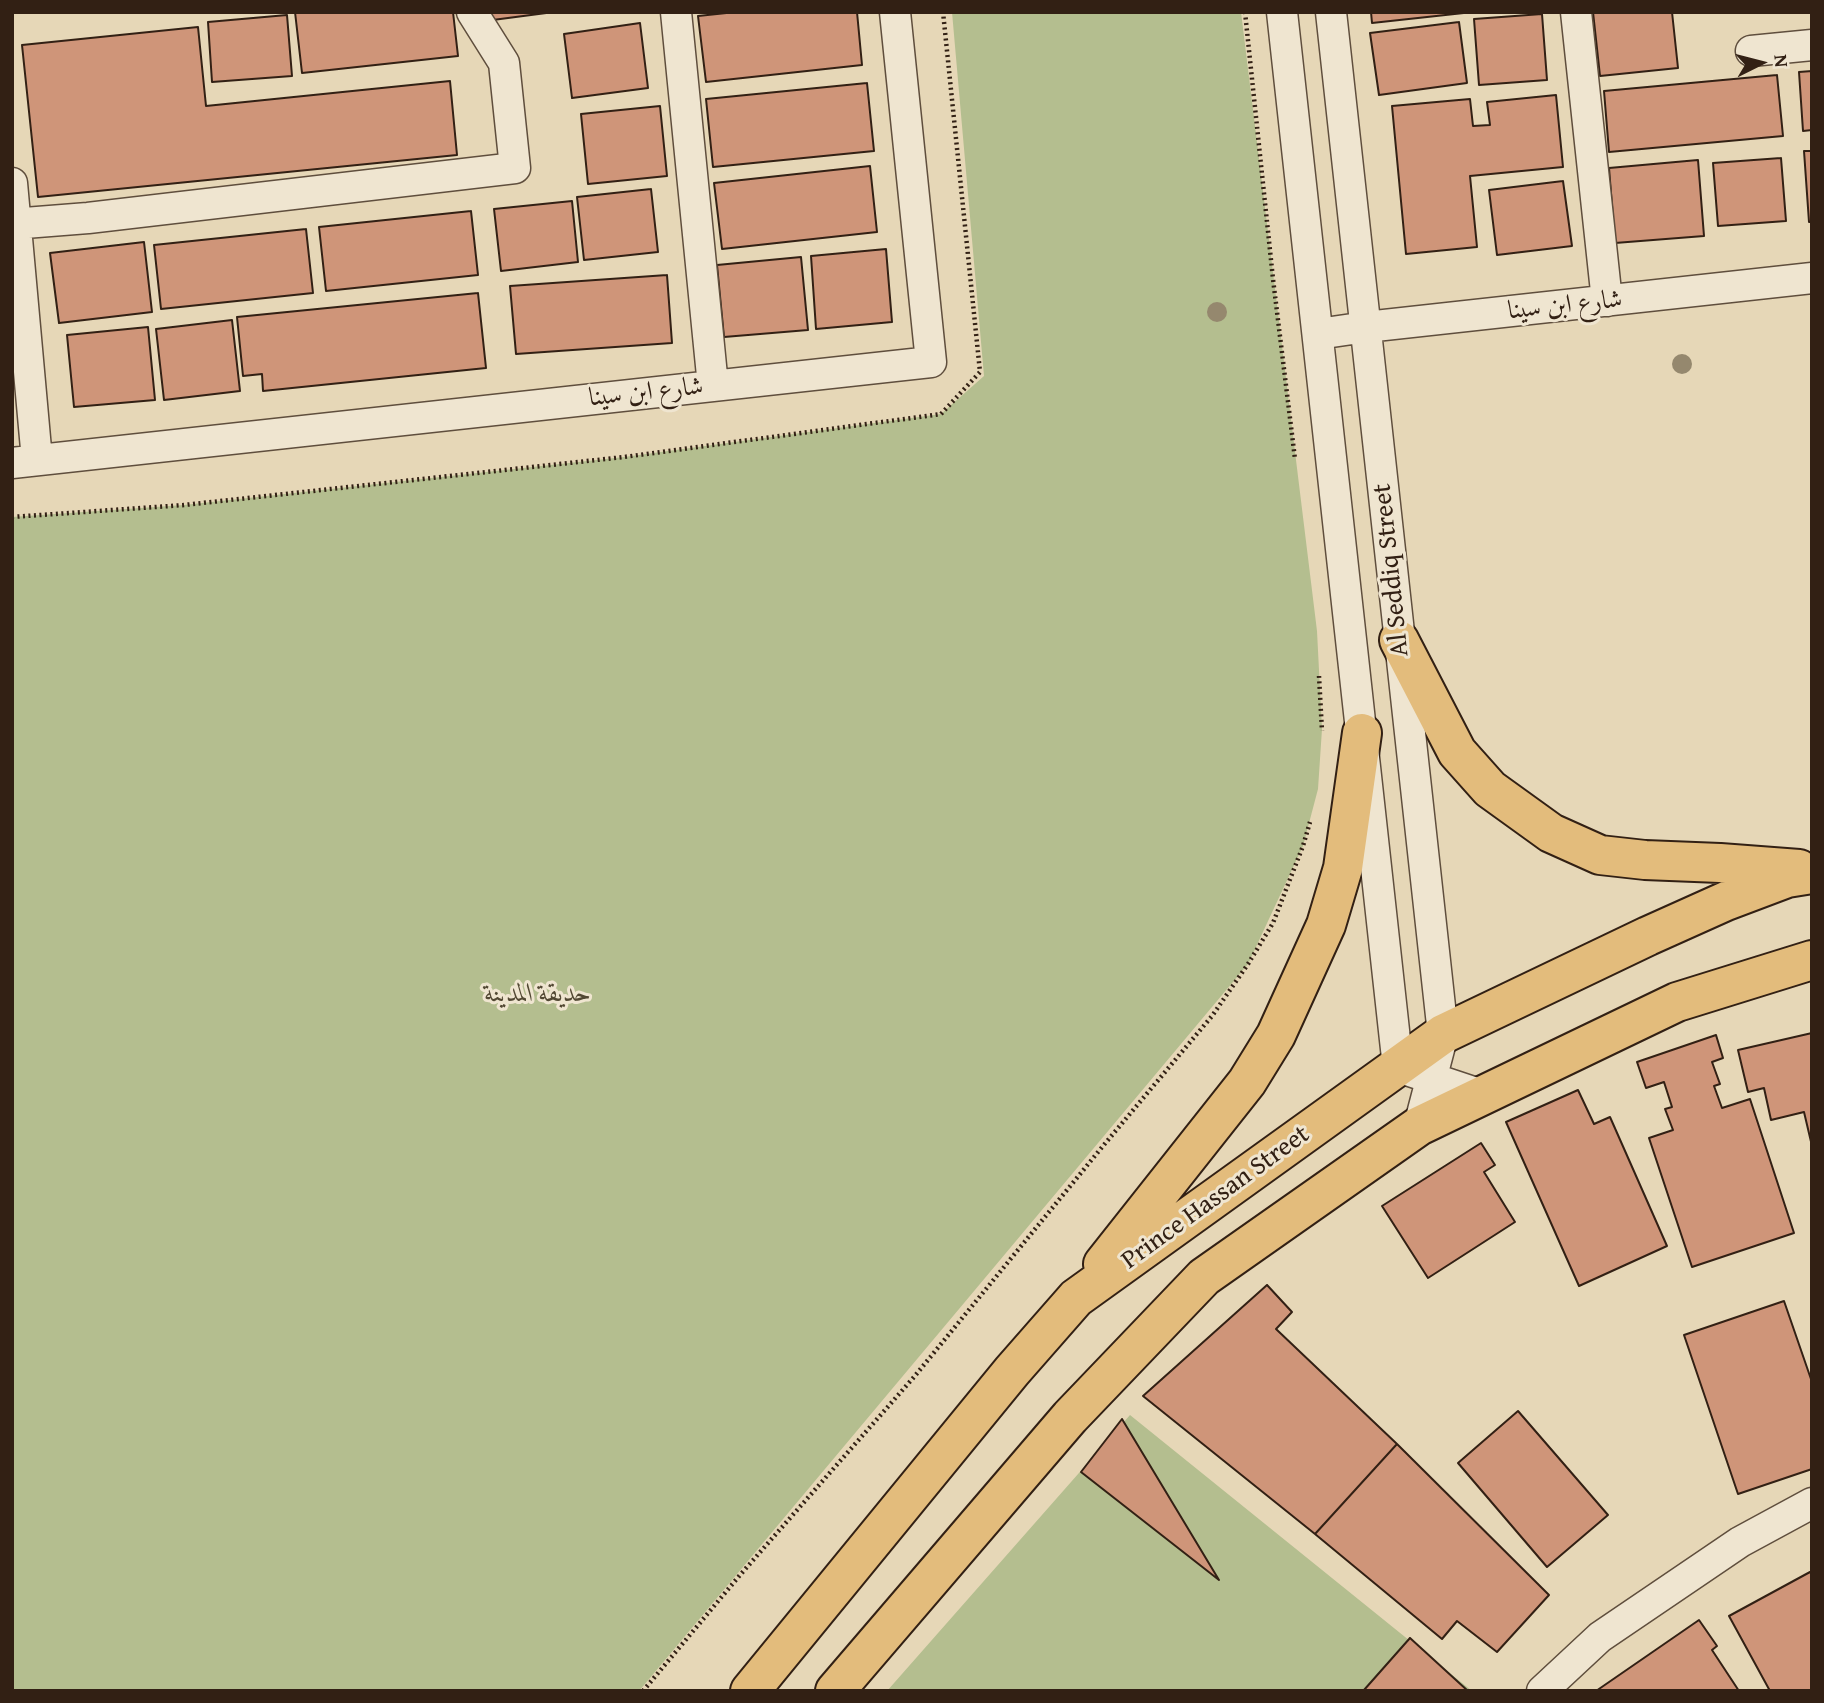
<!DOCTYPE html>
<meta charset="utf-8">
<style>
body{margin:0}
#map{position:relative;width:1824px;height:1703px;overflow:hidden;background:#e6d7b7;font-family:"Gentium Book Plus",serif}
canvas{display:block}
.frame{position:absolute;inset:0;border:14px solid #322014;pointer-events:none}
.north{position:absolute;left:1726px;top:28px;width:70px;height:70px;-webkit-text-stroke:5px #efe5d0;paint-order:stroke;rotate:84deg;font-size:19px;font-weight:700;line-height:28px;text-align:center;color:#322014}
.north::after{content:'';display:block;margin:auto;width:24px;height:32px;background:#322014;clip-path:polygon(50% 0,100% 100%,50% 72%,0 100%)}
</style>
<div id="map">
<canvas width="1824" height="1703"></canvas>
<div class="frame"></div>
<div class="north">N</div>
</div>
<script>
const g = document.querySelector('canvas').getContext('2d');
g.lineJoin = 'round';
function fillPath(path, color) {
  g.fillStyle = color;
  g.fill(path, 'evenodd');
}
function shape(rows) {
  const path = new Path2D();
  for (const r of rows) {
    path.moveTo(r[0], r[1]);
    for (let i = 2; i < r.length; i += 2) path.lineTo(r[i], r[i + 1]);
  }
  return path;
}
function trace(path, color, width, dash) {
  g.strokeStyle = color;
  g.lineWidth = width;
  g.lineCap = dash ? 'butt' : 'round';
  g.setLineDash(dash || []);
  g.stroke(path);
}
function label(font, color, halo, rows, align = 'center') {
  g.font = font + ' "Gentium Book Plus",Amiri,serif';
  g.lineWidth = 6;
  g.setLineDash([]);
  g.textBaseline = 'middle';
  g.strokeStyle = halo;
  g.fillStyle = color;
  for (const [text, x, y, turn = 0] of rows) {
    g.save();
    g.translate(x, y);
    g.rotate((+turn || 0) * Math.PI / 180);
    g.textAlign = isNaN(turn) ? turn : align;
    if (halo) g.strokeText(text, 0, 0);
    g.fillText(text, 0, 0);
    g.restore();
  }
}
fillPath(shape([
 [952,12,1241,12,1317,631,1322,729,1318,789,1303,846,1248,964,639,1691,12,1691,12,517,184,505,624,457,941,414,984,376],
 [1130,1415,1472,1691,887,1691]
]), '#b4be8f');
const building = shape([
 [295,12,453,12,458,56,302,73,295,12],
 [484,12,554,12,485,21,484,12],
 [736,12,857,12,862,65,706,82,698,16,736,12],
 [1371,12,1473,12,1372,23,1371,12],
 [1593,12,1672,12,1678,68,1600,76,1593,12],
 [1542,14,1547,80,1479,85,1474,19,1542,14],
 [287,15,292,76,212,82,208,22,287,15],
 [1459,22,1467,83,1379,95,1370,33,1459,22],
 [640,23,648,88,572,98,564,34,640,23],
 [198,27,206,106,450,81,457,155,38,197,22,45,198,27],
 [1812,71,1812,130,1803,131,1799,72,1812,71],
 [1777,75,1783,136,1609,152,1604,91,1777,75],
 [867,83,874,151,713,167,706,99,867,83],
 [1556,95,1563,167,1470,176,1477,247,1406,254,1392,106,1470,99,1473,126,1490,125,1487,102,1556,95],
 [660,106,667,176,588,184,581,114,660,106],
 [1804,151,1812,151,1812,222,1809,222,1804,151],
 [1781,158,1786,221,1718,226,1713,163,1781,158],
 [1698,160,1704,236,1615,243,1609,168,1698,160],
 [870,166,877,232,722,249,714,183,870,166],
 [1563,181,1572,246,1497,255,1489,190,1563,181],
 [651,189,658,252,584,260,577,197,651,189],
 [572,201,578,262,501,271,494,209,572,201],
 [471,211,478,275,326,291,319,227,471,211],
 [306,229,313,293,161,309,154,245,306,229],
 [144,242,152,312,59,323,50,253,144,242],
 [886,249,892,322,816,329,811,256,886,249],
 [801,257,808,330,724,337,717,265,801,257],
 [667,275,672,343,516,354,510,286,667,275],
 [478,293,486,368,263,391,262,374,243,376,237,317,478,293],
 [232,320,240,391,164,400,156,329,232,320],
 [148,327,155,400,74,407,67,335,148,327],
 [1812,1033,1812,1146,1804,1112,1771,1120,1764,1088,1748,1092,1738,1050,1812,1033],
 [1716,1035,1723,1058,1712,1062,1720,1084,1714,1086,1722,1108,1750,1099,1794,1233,1692,1267,1649,1138,1673,1130,1665,1109,1672,1107,1664,1082,1646,1088,1637,1062,1716,1035],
 [1578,1090,1594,1124,1610,1117,1667,1246,1579,1286,1506,1122,1578,1090],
 [1481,1143,1495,1165,1484,1172,1515,1222,1428,1278,1382,1206,1481,1143],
 [1267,1285,1292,1312,1276,1329,1397,1444,1315,1534,1143,1396,1267,1285],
 [1784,1301,1812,1382,1812,1469,1738,1494,1684,1335,1784,1301],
 [1518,1411,1608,1515,1547,1567,1458,1463,1518,1411],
 [1122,1419,1219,1580,1081,1472,1122,1419],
 [1397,1444,1549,1595,1497,1652,1457,1621,1442,1639,1315,1534,1397,1444],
 [1810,1572,1812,1575,1812,1691,1770,1691,1729,1616,1810,1572],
 [1699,1620,1717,1646,1712,1650,1739,1691,1596,1691,1699,1620],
 [1410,1638,1468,1691,1365,1691,1364,1690,1410,1638]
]);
fillPath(building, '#cf9579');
trace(building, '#322014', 2);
const minor = shape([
 [676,12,713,386],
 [1282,12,1398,1067,1482,1095],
 [1331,12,1443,1034,1419,1126],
 [1576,12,1607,301],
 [1751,51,1812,45],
 [12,183,37,460],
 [12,224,88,218,515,168,504,63,472,12],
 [1318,334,1366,327,1812,278],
 [12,463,931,362,895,12],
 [1542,1691,1600,1637,1740,1542,1812,1503]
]);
const primary = shape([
 [1399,640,1457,752,1490,789,1551,833,1600,855,1645,860,1720,863,1799,869],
 [1103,1264,1247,1082,1276,1035,1326,925,1343,868,1362,733],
 [750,1691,1012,1371,1076,1298,1443,1034,1648,936,1726,901,1787,878,1812,874],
 [835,1691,1070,1417,1204,1277,1419,1126,1677,1002,1812,960]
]);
trace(minor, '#5f4e3d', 33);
trace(primary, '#322014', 42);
trace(shape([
 [1245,12,1273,279,1295,459],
 [12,517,184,505,624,457,941,414,980,372,943,12],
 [1319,676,1322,731],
 [643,1691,740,1575,914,1377,1103,1146,1212,1016,1248,964,1273,923,1303,846,1310,822]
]), '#322014', 4.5, [2, 3.5]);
trace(minor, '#efe5d0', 30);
trace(primary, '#e3bc7c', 38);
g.fillStyle = '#95886e';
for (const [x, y] of [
 [1217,312],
 [1682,364]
]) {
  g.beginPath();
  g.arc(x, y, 10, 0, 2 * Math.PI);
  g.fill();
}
label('26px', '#322014', '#efe5d0', [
 ["شارع ابن سينا",1565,306,-6],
 ["شارع ابن سينا",646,393,-6],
 ["Al Seddiq Street",1392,570,-96],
 ["Prince Hassan Street",1216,1198,-36]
]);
label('italic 26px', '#524833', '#efe5d0', [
 ["حديقة المدينة",538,994]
]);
</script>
